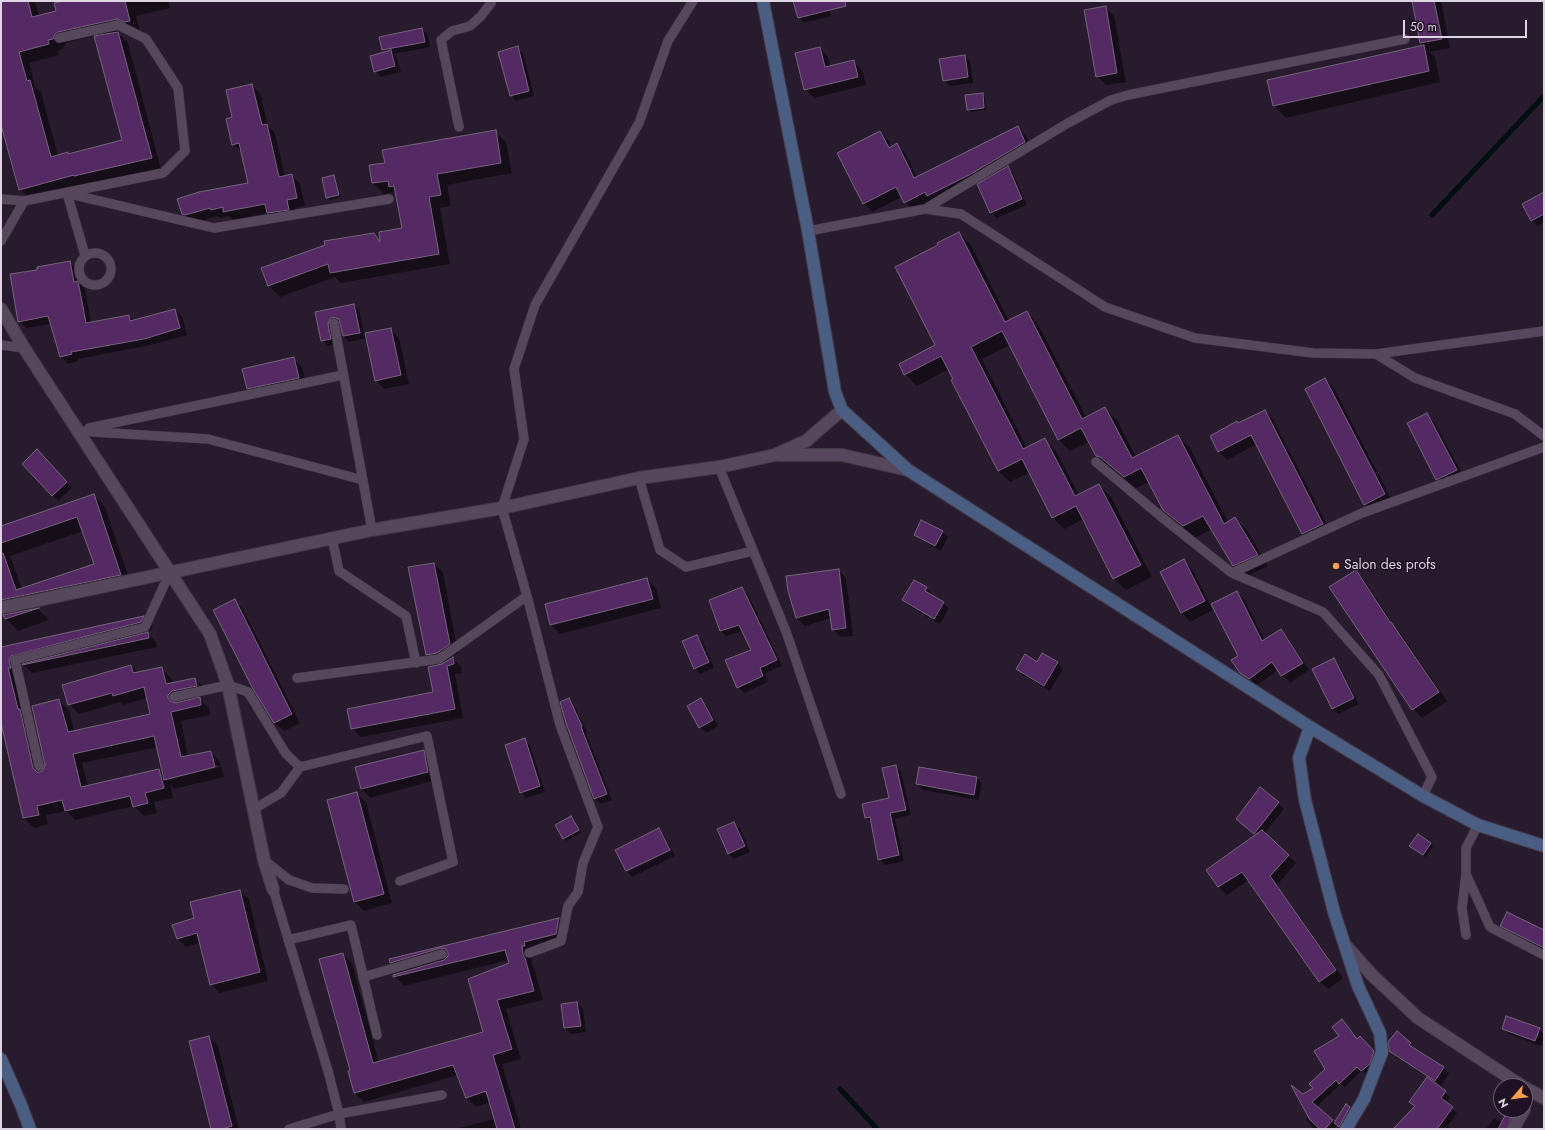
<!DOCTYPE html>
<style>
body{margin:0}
#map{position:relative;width:1545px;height:1130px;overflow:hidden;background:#291b2e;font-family:Jost,sans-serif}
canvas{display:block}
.frame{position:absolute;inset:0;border:2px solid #ded5e2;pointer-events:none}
.north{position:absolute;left:1493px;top:1078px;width:40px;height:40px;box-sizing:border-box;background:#1f1124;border:1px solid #6b5f70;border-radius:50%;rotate:242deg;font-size:11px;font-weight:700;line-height:16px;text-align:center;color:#ded5e2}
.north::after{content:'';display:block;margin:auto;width:14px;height:18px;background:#f8a04b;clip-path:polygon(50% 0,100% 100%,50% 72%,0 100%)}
.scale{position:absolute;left:1403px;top:20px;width:124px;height:18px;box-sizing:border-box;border:2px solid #ded5e2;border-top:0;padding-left:5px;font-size:12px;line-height:14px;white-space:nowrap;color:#ded5e2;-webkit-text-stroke:3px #1f1124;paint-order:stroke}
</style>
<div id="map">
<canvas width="1545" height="1130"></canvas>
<div class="frame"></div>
<div class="north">N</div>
<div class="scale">50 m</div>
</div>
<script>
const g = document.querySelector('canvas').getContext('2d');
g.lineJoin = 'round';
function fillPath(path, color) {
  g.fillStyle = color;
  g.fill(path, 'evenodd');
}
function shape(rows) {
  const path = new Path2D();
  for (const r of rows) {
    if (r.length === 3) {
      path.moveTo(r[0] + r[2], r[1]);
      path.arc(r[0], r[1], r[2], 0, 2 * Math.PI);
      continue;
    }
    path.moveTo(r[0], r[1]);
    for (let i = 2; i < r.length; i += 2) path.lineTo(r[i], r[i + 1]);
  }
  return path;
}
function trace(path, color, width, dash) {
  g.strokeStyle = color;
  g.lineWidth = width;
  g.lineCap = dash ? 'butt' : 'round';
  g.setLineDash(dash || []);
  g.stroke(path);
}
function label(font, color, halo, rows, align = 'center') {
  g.font = font + ' Jost,sans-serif';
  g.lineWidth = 3;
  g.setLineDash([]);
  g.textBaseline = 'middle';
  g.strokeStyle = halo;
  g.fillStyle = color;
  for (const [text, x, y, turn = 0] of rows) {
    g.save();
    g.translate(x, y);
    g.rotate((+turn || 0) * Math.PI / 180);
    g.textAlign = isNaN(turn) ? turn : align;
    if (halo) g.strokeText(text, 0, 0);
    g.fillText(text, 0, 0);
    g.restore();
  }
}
fillPath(shape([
 [1,1,35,1,39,16,57,11,69,1,168,1,170,8,136,16,140,31,128,29,117,32,128,43,161,169,30,200,20,189,1,121],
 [95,36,123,141,58,156,41,92,35,87,29,63,59,55,58,51,63,49,65,44,68,42],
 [794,1,825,1,828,5,831,16,804,23,799,17],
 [1413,1,1441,1,1450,48,1429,52,1435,57,1440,82,1286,118,1274,106,1424,46,1421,43],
 [1105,7,1114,16,1126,82,1106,85,1097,76],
 [422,29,428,35,430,47,394,54,396,56,401,72,381,77,375,71,385,52,382,50],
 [517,47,523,53,534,96,516,101,511,95],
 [820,48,828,57,831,67,853,61,862,70,866,85,814,98,805,89],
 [964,56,970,61,973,83,950,86,944,80],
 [251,85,260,93,268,126,275,133,285,177,292,175,300,184,305,206,295,208,296,218,276,221,268,213,233,220,229,216,220,218,218,216,194,223,191,222,183,214,249,183,242,152,233,144,234,118],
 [982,94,985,97,986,110,971,112,968,109],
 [1017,127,1026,136,1033,150,1006,166,1013,173,1027,205,997,218,991,213,979,185,983,182,982,181,936,203,913,210,905,202,902,197,872,212,864,203,880,132,888,140,892,147,897,145,905,153,917,177],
 [495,131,506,142,512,173,447,185,451,206,440,208,450,264,341,283,335,277,280,297,269,286,374,234,381,241,403,228,396,192,384,194,373,183,386,164],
 [334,176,336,179,341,197,330,200,327,197],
 [1544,196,1544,222,1537,226,1532,220],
 [959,233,971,245,1009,321,1027,312,1038,324,1086,417,1105,408,1117,420,1136,457,1178,436,1190,448,1228,522,1235,518,1247,530,1268,566,1245,577,1234,565,1212,529,1195,538,1176,522,1164,510,1149,482,1136,488,1113,469,1108,468,1096,456,1089,442,1070,451,1059,440,1010,345,982,359,1027,448,1044,439,1056,451,1079,495,1099,485,1111,497,1152,577,1126,590,1114,579,1084,519,1064,529,1053,518,1030,472,1010,482,998,471,949,369,917,386,905,374,936,346,940,245],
 [69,262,76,269,79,284,85,289,91,323,129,316,134,321,175,310,182,317,187,335,151,345,78,359,78,361,68,364,61,357,51,324,26,328,19,321,38,270],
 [353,305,359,310,364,334,390,329,399,338,409,384,384,389,375,380,366,338,349,342,343,336,341,323,335,324,336,344,328,346,322,340,316,312],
 [293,358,302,367,307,387,256,397,248,388],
 [1325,379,1334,388,1393,503,1374,513,1365,504],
 [1265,411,1273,419,1331,533,1311,542,1303,534,1257,444,1227,460,1219,452,1211,437],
 [1426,414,1435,423,1465,479,1446,488,1437,479],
 [42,456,72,488,58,501,23,464],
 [93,495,105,507,132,587,11,612,1,602,1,527],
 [83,531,95,564,22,589,10,556],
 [942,532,948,537,941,551,921,540,915,535],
 [1184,561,1192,569,1213,610,1190,622,1182,613,1161,572],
 [434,564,443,572,458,653,452,657,461,667,462,673,455,674,463,718,361,737,352,728,434,693,443,665,448,661,435,663,427,654],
 [838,570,846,578,853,636,841,637,833,629,831,618,805,626,797,618,789,591],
 [1355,571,1364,580,1395,627,1400,632,1447,701,1422,718,1413,709],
 [647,579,656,588,661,608,560,634,551,625,546,605],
 [742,588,748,594,782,666,765,673,768,682,744,693,738,687,752,650,743,631,726,636,721,631],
 [926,588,932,594,931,595,943,603,949,608,940,624,909,606,903,600],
 [1237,592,1244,599,1265,641,1281,630,1288,638,1309,670,1290,683,1278,670,1256,686,1247,679,1252,682,1253,681,1243,674,1239,656],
 [234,600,243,609,300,723,284,731,275,723],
 [38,609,49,620,18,631,6,619,5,616],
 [143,617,153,626,150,631,147,632,156,642,157,647,32,673,24,665,20,665,29,720,41,772,44,771,59,700,69,710,74,731,151,715,147,698,123,705,121,702,79,714,69,704,131,666,138,673,161,668,171,678,173,684,195,679,205,689,206,695,198,697,209,708,210,715,181,721,188,757,211,752,220,762,224,777,174,789,170,784,173,798,154,802,157,813,144,816,134,806,75,820,66,811,46,815,48,824,34,828,24,818,1,719,1,648],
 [158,747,164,775,159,770,88,787,82,763],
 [219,765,220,767,170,779,170,777],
 [697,636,703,642,714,668,700,674,695,668],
 [1042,654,1058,663,1063,669,1050,691,1023,675,1017,669,1037,663],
 [1333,660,1339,665,1359,704,1338,714,1333,709],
 [569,699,574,705,587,732,586,733,612,800,601,804,595,799,567,723],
 [701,700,707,705,718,726,706,733,700,727],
 [524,740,530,745,545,792,526,798,521,792],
 [423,751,432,760,436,780,370,798,362,789],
 [896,766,901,772,911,815,895,819,904,861,885,865,879,859,872,823,866,818,864,804,890,799],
 [977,778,982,783,979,800,923,790,917,784],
 [1261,789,1284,809,1264,834,1296,863,1277,885,1343,978,1328,989,1320,982,1249,880,1227,895,1219,887,1207,870,1256,835,1237,819],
 [357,794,366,802,392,903,364,911,355,902],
 [571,817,581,833,566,841,564,838],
 [734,823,740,828,750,852,734,859,728,854],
 [659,829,664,835,671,848,627,870,627,872,617,850],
 [1430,843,1433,846,1426,857,1413,849],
 [672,850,675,856,632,877,628,872],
 [240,891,249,899,268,981,219,993,211,984,201,943,186,947,178,939,173,925,195,918],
 [559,919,568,928,565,944,532,951,531,955,532,965,534,968,543,1000,506,1009,521,1059,502,1064,521,1129,454,1129,495,1119,490,1102,476,1107,467,1098,458,1075,364,1102,355,1093,351,1071,343,954,352,963,379,1063,484,1033,510,964,509,960,404,986,394,975,402,973,391,962,390,960],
 [1502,925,1544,932,1544,952,1510,934],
 [577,1003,583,1009,586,1032,571,1034,565,1028,562,1005],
 [1342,1020,1358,1040,1360,1038,1378,1056,1374,1068,1367,1075,1362,1070,1344,1088,1341,1084,1316,1107,1335,1123,1347,1106,1356,1113,1341,1129,1337,1125,1334,1129,1314,1129,1306,1119,1309,1116,1302,1095,1315,1089,1327,1069,1340,1037],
 [1503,1028,1539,1029,1544,1034,1544,1037,1541,1046,1509,1034],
 [1397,1033,1410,1044,1416,1049,1415,1050,1443,1068,1449,1073,1441,1086,1430,1079,1429,1080,1450,1097,1446,1103,1457,1113,1448,1126,1451,1129,1395,1129,1415,1107,1411,1102,1429,1078,1396,1057,1390,1051],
 [209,1037,218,1046,239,1129,212,1129],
 [1494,1118,1504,1124,1509,1129,1486,1129]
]), '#0007');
trace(shape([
 [1432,215,1544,96],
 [840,1089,877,1129]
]), '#020e10', 5);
const building = shape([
 [1,1,28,1,32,17,56,11,54,3,64,1,125,1,130,21,125,22,117,19,58,32,55,34,53,39,48,40,49,44,19,52,27,81,30,80,51,157,68,152,68,154,122,140,94,36,118,32,152,158,74,176,74,175,19,190,1,125,1,1],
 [793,1,845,1,846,6,798,18,793,1],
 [1412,1,1434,1,1442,39,1420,43,1412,1],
 [1106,6,1117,73,1096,77,1084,10,1106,6],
 [422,28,425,42,382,50,379,37,422,28],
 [1424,45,1429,71,1273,106,1267,80,1424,45],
 [518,46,529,91,510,96,498,52,518,46],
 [820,47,825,67,854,60,858,77,804,90,795,53,820,47],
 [391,50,395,66,374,72,370,56,391,50],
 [965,55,968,77,943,81,939,59,965,55],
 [252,84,262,125,267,124,279,177,292,174,297,198,287,200,289,210,267,213,265,204,223,212,223,207,211,210,210,208,185,215,182,214,177,199,199,192,248,183,239,143,232,145,226,119,232,117,226,90,252,84],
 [983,93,984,108,967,110,965,95,983,93],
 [1018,126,1025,142,971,174,927,196,925,192,904,203,896,187,863,204,837,153,880,131,889,148,897,143,914,178,1018,126],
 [496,130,501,163,437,174,441,195,429,197,439,254,330,273,328,264,268,286,261,268,325,245,324,241,374,233,380,242,379,232,402,228,394,186,389,187,388,181,372,183,369,165,385,163,382,150,496,130],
 [1008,166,1022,199,990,213,977,184,1008,166],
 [334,175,339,195,326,198,322,178,334,175],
 [1544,192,1544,214,1531,221,1522,204,1544,192],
 [959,232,1005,322,1027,311,1082,419,1105,407,1132,458,1178,435,1224,524,1235,517,1258,555,1233,566,1203,516,1183,526,1163,510,1141,468,1124,477,1100,457,1096,456,1081,428,1058,440,1002,331,971,347,1023,449,1045,438,1075,496,1099,484,1141,565,1113,579,1076,506,1052,518,1022,459,998,471,951,380,953,379,941,356,904,375,899,364,935,345,895,267,938,245,937,243,959,232],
 [70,261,74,282,78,281,86,323,129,315,130,321,175,309,180,328,144,339,71,352,72,354,60,357,48,316,18,322,10,274,37,270,37,267,70,261],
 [354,304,360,333,343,336,339,319,333,317,330,319,328,324,331,339,321,341,315,312,354,304],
 [391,328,401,375,375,381,365,333,391,328],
 [294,357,299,378,247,389,242,369,294,357],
 [1325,378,1385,494,1364,505,1305,389,1325,378],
 [1265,410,1323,524,1302,534,1251,435,1218,452,1210,436,1237,421,1238,423,1265,410],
 [1427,413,1457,470,1436,480,1407,423,1427,413],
 [37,449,67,482,52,496,22,464,37,449],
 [94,494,121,575,1,600,1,554,3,553,16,590,94,564,77,517,1,543,1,526,94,494],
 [921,520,943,531,935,546,914,535,921,520],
 [1184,559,1205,601,1181,613,1160,572,1184,559],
 [434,563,450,644,437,653,426,655,408,567,434,563],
 [839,569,846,628,832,630,829,609,796,618,788,591,786,576,839,569],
 [1356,570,1390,622,1391,622,1439,692,1412,710,1329,587,1356,570],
 [647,578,653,599,550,625,545,604,647,578],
 [914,580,927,587,925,591,944,602,934,619,902,600,914,580],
 [742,587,777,660,760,668,763,676,737,688,725,660,751,650,739,625,720,631,709,600,742,587],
 [1237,591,1262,641,1281,629,1303,663,1281,676,1272,662,1249,679,1240,673,1231,660,1238,656,1211,604,1237,591],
 [235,599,292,714,274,723,253,689,213,610,235,599],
 [39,608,5,619,3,615,39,608],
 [144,616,141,622,11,656,9,661,11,668,8,668,18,709,20,709,33,768,37,772,40,772,43,770,45,765,32,706,59,699,68,732,150,714,144,687,113,696,112,693,68,705,62,685,131,665,133,673,162,667,166,684,195,678,197,686,172,691,168,695,168,698,170,701,175,703,200,697,201,705,171,712,181,757,211,751,215,767,164,780,154,736,73,754,81,787,159,769,164,788,145,793,148,803,133,807,130,796,65,811,62,800,37,806,39,815,23,818,1,723,1,647,144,616],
 [148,632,149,638,22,665,22,664,148,632],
 [697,635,709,662,694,669,682,641,697,635],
 [1042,653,1058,662,1044,686,1016,669,1025,654,1037,662,1042,653],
 [453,657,454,664,447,666,455,709,351,729,347,709,433,692,428,667,442,664,453,657],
 [1334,658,1354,698,1332,709,1312,669,1334,658],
 [569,698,582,726,581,727,607,794,594,799,566,723,560,702,569,698],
 [701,698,713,720,699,728,687,706,701,698],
 [525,738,540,786,520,793,505,745,525,738],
 [424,750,428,772,361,789,355,767,424,750],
 [896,765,906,810,890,813,899,855,878,860,870,817,865,818,862,804,889,798,882,768,896,765],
 [919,767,977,777,974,795,916,784,919,767],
 [1260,787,1279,802,1254,834,1236,819,1260,787],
 [357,792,384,894,354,902,327,800,357,792],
 [571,816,579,830,563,839,555,825,571,816],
 [734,822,745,846,728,854,717,829,734,822],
 [659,828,670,850,626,871,615,850,659,828],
 [1262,830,1289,855,1270,876,1336,970,1319,982,1242,872,1218,887,1206,870,1262,830],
 [1418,834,1431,843,1423,855,1409,846,1418,834],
 [240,890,260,972,210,985,197,933,177,939,172,925,194,918,190,902,240,890],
 [1507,912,1544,930,1544,948,1500,926,1507,912],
 [559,918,556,934,524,942,525,946,522,946,523,955,525,958,534,991,497,1000,512,1049,493,1055,515,1129,497,1129,486,1091,466,1098,453,1065,354,1093,348,1071,350,1070,319,959,343,953,373,1063,483,1032,468,979,509,963,505,950,393,977,393,975,444,960,448,956,448,953,446,949,441,948,390,963,389,959,559,918],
 [577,1002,581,1026,564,1028,561,1004,577,1002],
 [1506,1016,1540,1028,1535,1041,1502,1029,1506,1016],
 [1342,1019,1357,1039,1360,1036,1374,1051,1370,1064,1361,1071,1357,1067,1339,1084,1336,1080,1312,1102,1333,1120,1325,1129,1320,1129,1310,1120,1291,1085,1303,1094,1313,1088,1309,1084,1325,1069,1314,1051,1339,1036,1332,1027,1342,1019],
 [1397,1031,1411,1043,1409,1045,1444,1067,1435,1081,1389,1051,1388,1042,1397,1031],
 [209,1036,232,1126,222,1129,211,1129,189,1041,209,1036],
 [1427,1077,1446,1091,1441,1098,1453,1107,1437,1129,1393,1129,1415,1106,1409,1102,1427,1077],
 [1346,1104,1350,1107,1339,1127,1334,1123,1346,1104],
 [1508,1110,1515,1110,1506,1129,1498,1129,1508,1110]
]);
fillPath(building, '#552a64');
trace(building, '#75647b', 1);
const lane = shape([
 [459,127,441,40,452,31,470,26,481,16,491,3,490,1],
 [67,193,85,255],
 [70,194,214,228,389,199],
 [1,199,24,201,163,173,185,151,178,88,146,39,118,25,59,38],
 [925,209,961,214,1105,307,1195,338,1313,353,1376,354,1544,331],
 [808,231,925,209,1068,123,1111,100,1128,95,1405,39],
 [1,241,24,201],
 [95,269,16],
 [334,323,372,530],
 [1,345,24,348],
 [1376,354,1415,378,1515,414,1544,436],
 [89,428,343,375],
 [78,431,208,439,363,480],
 [1096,462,1164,519,1232,573,1323,612,1379,675,1432,777,1423,796],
 [719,467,787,634,841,794],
 [639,478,660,550,686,567,753,551],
 [332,538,339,571,406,616,416,663],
 [1232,573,1362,513,1544,447],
 [297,678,439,659,527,596],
 [174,697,228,685,248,692,286,754,300,767],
 [39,766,15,660,145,627,170,572],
 [254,809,281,793,300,767,427,736,453,862,400,881],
 [1478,825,1466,848,1466,874,1490,927,1544,955],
 [264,860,289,880,312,888,344,889],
 [1466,874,1462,908,1466,935],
 [273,889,328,1071,339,1114,341,1129],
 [288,940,351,925,377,1035],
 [529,953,561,941,568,906,578,892,583,863,598,827,560,725,527,596,502,508,524,439,514,369,535,305,639,123,668,41,693,1],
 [363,977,442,954],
 [289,1129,339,1114,442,1095]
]);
const street = shape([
 [1,309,24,348,210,634,228,685,264,860,273,889],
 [780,455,842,455,908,470],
 [1,608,372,530,502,508,639,478,719,467,775,455,806,441,842,410],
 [1346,946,1372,975,1418,1018,1522,1086],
 [1525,1088,1544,1098],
 [1513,1129,1524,1110]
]);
const secondary = shape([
 [763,1,808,231,835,392,842,410,908,470,1310,727,1423,796,1478,825,1544,846],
 [1310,727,1299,758,1305,800,1334,912,1358,986,1380,1033,1382,1052,1364,1099,1346,1129],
 [1,1059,21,1105,30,1129]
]);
trace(lane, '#423746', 10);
trace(street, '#423746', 14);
trace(secondary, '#423746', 14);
trace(lane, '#57475c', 9);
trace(street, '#57475c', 12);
trace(secondary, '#495e82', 12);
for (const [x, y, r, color] of [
 [1336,566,4,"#f8a04b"]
]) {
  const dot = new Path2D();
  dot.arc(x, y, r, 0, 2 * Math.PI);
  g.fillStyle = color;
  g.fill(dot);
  trace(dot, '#1f1124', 1.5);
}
label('14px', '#ded5e2', '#1f1124', [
 ["Salon des profs",1344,566]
], 'left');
</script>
